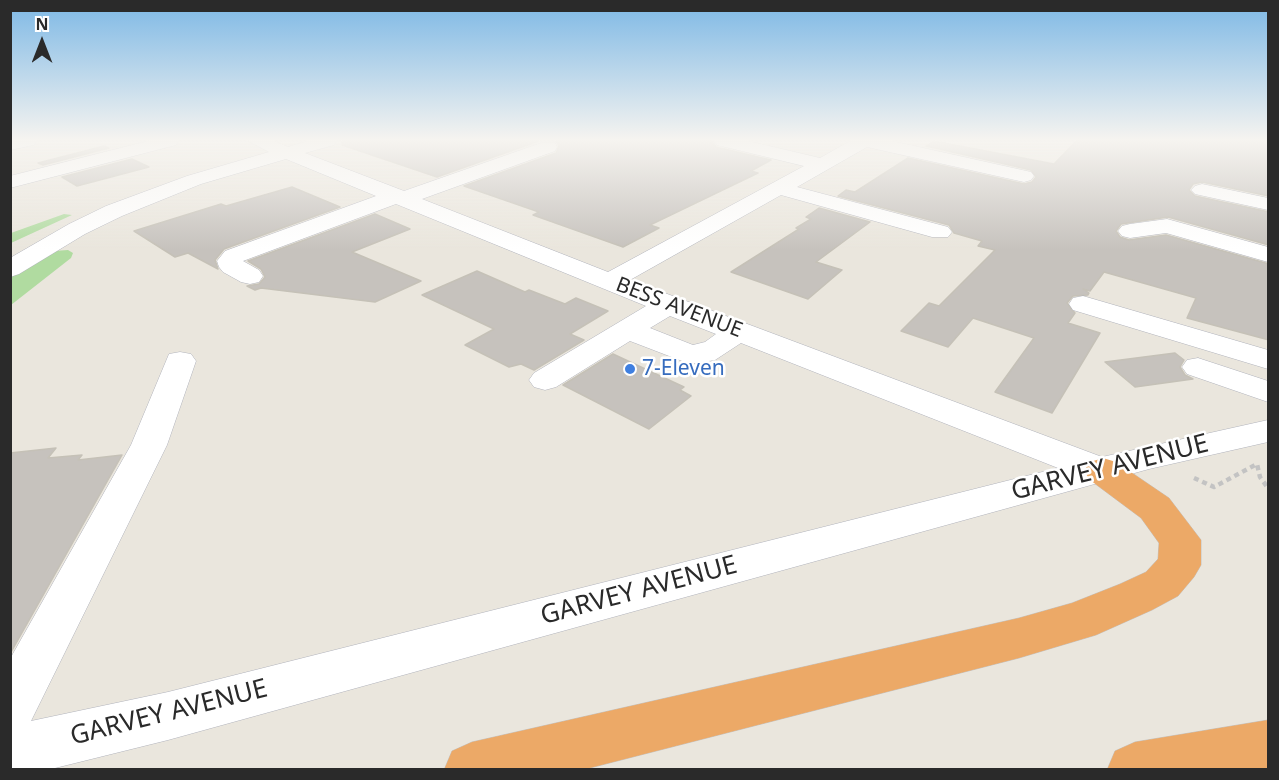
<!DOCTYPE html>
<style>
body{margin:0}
#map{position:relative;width:1279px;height:780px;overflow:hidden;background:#eae6dd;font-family:"Noto Sans",sans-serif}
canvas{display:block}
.frame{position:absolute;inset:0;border:12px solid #2a2a2a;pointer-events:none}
.north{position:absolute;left:12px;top:12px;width:60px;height:60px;-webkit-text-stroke:4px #fff;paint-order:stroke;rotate:0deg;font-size:16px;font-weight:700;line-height:24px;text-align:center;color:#2a2a2a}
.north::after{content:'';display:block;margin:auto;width:21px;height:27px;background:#2a2a2a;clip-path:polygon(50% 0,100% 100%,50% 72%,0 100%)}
</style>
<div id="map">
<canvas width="1279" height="780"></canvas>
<div class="frame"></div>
<div class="north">N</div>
</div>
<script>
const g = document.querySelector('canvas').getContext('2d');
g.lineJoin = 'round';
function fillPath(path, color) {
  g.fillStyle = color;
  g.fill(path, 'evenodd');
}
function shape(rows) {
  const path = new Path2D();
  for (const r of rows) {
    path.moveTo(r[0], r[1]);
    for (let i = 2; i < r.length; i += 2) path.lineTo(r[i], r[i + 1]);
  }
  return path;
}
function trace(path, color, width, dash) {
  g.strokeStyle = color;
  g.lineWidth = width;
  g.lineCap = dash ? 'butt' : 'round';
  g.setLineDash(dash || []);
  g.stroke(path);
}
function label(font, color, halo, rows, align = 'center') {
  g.font = font + ' "Noto Sans",sans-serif';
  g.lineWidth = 5;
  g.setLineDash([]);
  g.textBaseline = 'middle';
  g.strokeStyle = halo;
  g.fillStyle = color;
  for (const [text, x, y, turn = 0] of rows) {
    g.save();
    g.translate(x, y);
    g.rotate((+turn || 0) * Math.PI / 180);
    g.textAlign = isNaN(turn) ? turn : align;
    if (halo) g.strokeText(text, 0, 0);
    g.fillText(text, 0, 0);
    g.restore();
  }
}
fillPath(shape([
 [64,214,72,215,11,243,11,233],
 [68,250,73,253,71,258,11,305,10,278,54,251]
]), '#b0dba0');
const building = shape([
 [342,141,539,141,437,177,342,145,342,141],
 [556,141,712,141,716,147,771,160,751,171,758,173,650,225,659,228,623,247,533,215,539,212,464,186,556,153,559,146,556,141],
 [934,141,1054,164,1076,141,1269,141,1269,196,1202,182,1193,184,1189,190,1195,196,1269,212,1269,245,1168,217,1121,224,1116,231,1120,237,1129,240,1166,235,1269,264,1269,340,1187,318,1196,298,1104,272,1090,291,1083,289,1089,293,1088,295,1073,296,1067,303,1075,313,1068,323,1100,333,1052,413,995,392,1034,338,973,318,948,347,901,331,929,303,939,306,995,250,978,246,982,241,954,233,949,225,838,196,846,190,855,192,908,158,1024,184,1032,182,1036,177,1031,170,926,146,934,141],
 [104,146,109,148,43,165,38,163,104,146],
 [132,159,149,167,77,186,62,177,132,159],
 [292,187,340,207,224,249,215,260,218,269,188,253,175,257,134,231,221,204,226,206,292,187],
 [819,208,870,222,816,262,842,270,808,299,731,272,799,229,796,228,811,219,806,217,819,208],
 [375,214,410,229,352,252,421,281,375,302,261,288,255,290,247,286,259,284,265,277,261,269,248,261,375,214],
 [477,271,525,292,529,290,565,304,576,298,608,311,570,334,584,340,534,370,521,364,509,367,465,345,494,329,422,295,477,271],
 [1175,353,1184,360,1180,367,1185,375,1193,379,1135,387,1105,362,1175,353],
 [613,354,684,387,680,390,691,396,649,429,563,385,613,354],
 [56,448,48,458,82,455,78,460,122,455,10,654,10,453,56,448]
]);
fillPath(building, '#c6c2bd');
trace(building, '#c5c1b7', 1.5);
const minor = shape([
 [10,141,37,141,34,145,10,150,10,141],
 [148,141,179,141,176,145,10,188,10,176,148,141],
 [248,141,274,141,288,147,307,141,337,141,334,145,305,153,404,191,541,143,555,143,557,147,555,151,422,199,608,272,804,166,717,145,714,141,748,141,820,158,850,141,892,141,1031,172,1034,176,1031,180,1024,182,867,147,797,187,948,227,952,232,948,237,932,237,781,195,630,280,1102,457,1268,420,1268,442,1149,469,168,740,47,770,10,770,10,659,131,445,169,354,180,352,191,354,196,361,167,445,31,721,168,692,1058,468,741,343,715,360,690,364,630,341,556,387,545,390,534,387,529,380,534,373,646,306,396,204,243,261,259,270,263,276,259,282,250,284,241,282,223,272,219,267,217,261,225,251,376,196,286,159,201,184,122,216,85,234,19,274,10,277,10,258,69,224,106,206,187,176,269,152,248,141],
 [670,316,716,334,705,342,693,345,650,328,670,316],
 [1202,184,1268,198,1268,210,1195,194,1191,190,1195,186,1202,184],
 [1167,219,1268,247,1268,262,1166,233,1130,238,1122,236,1118,231,1122,226,1130,224,1167,219],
 [1083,296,1268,350,1268,369,1073,310,1069,304,1073,298,1083,296],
 [1198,358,1268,381,1268,402,1187,374,1182,367,1187,360,1198,358]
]);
const highway = shape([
 [1103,458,1116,462,1169,498,1201,540,1201,565,1194,577,1178,596,1152,610,1096,635,1019,658,582,770,444,770,452,751,472,742,1019,618,1072,603,1120,584,1146,572,1158,559,1159,543,1141,518,1090,480,1084,471,1090,462,1103,458],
 [1268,720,1268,770,1107,770,1115,751,1135,742,1268,720]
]);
trace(minor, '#b1b3bc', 1);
trace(highway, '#c3c3c3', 1);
trace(shape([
 [1194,478,1214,487,1257,464,1260,477,1268,488]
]), '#c3c3c3', 4.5, [5, 4]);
fillPath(minor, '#fff');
fillPath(highway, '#eca967');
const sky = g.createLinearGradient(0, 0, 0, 250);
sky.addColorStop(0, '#7db8e5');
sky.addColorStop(0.56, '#f6f4f0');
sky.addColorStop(1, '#f6f4f000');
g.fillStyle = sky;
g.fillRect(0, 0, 1279, 250);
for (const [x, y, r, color] of [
 [630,369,6,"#3f7fe0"]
]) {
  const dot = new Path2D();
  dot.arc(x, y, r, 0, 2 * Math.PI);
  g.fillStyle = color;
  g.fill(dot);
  trace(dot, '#fff', 2);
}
label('21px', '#2a2a2a', '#fff', [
 ["BESS AVENUE",679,308,21]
]);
label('21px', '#366cbe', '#fff', [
 ["7-Eleven",642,369]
], 'left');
label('26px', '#2a2a2a', '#fff', [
 ["GARVEY AVENUE",1110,468,-14],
 ["GARVEY AVENUE",639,591,-15],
 ["GARVEY AVENUE",169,713,-14]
]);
</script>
